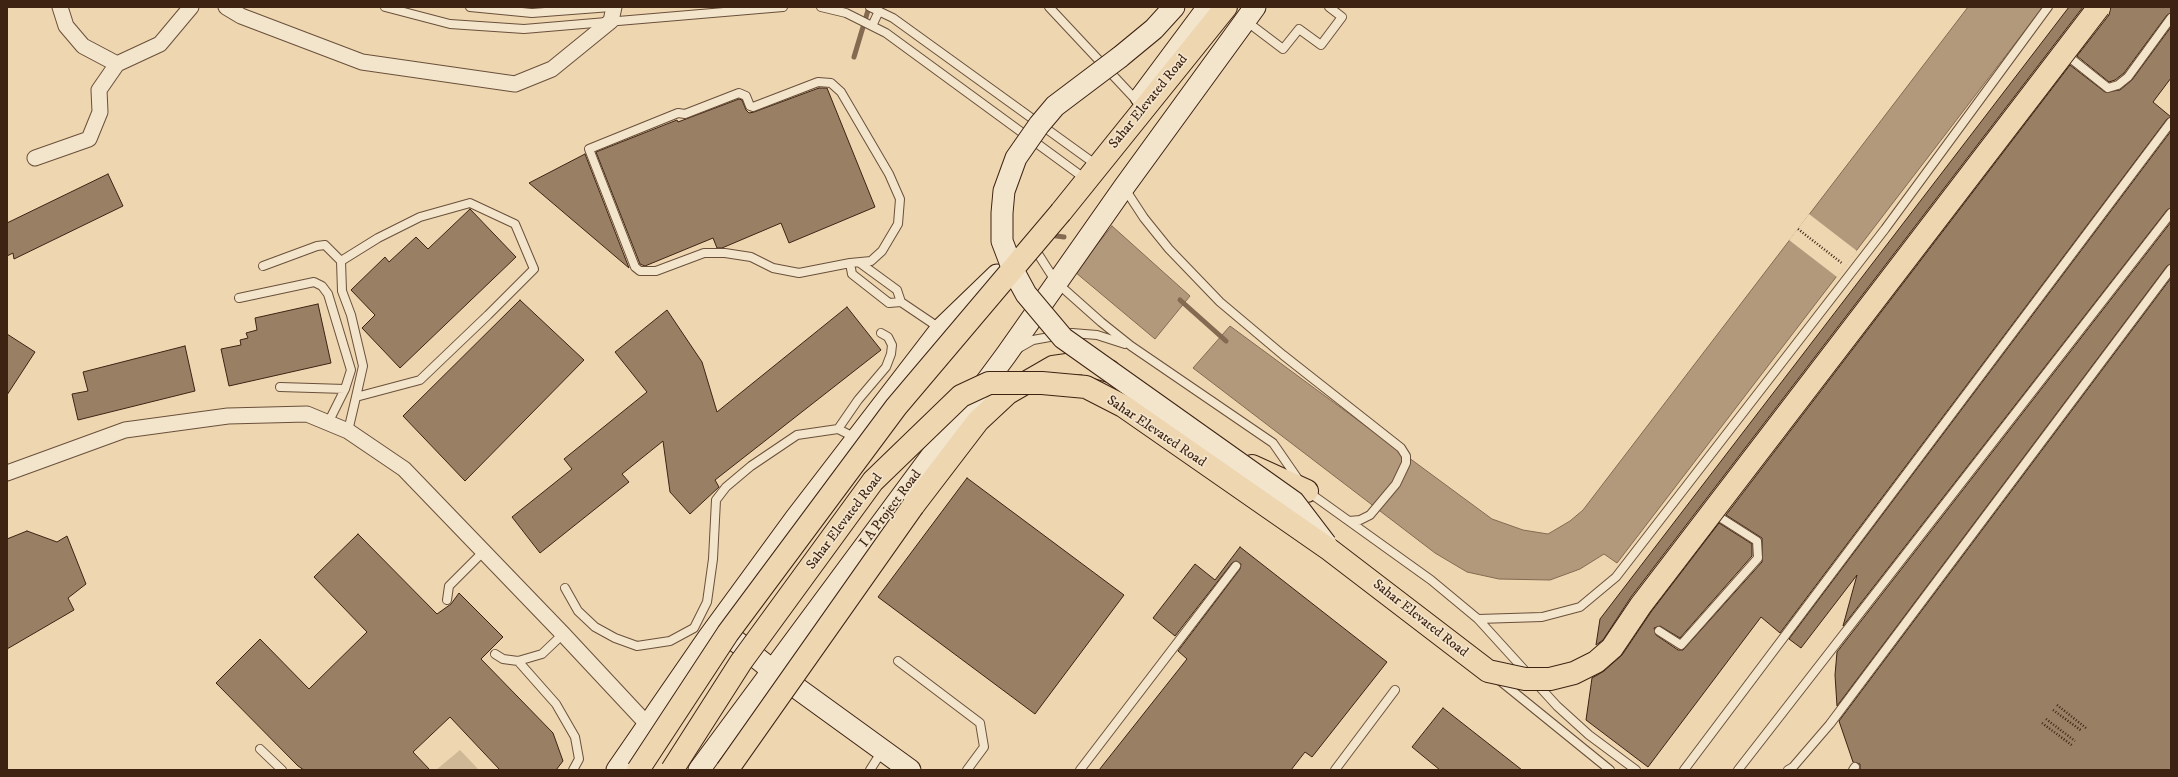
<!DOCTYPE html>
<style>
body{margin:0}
#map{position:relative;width:2178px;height:777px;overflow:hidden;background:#edd6b0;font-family:"IM FELL DW Pica",serif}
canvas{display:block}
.frame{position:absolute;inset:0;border:8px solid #3e2313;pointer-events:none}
</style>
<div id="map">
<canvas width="2178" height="777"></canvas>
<div class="frame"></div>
</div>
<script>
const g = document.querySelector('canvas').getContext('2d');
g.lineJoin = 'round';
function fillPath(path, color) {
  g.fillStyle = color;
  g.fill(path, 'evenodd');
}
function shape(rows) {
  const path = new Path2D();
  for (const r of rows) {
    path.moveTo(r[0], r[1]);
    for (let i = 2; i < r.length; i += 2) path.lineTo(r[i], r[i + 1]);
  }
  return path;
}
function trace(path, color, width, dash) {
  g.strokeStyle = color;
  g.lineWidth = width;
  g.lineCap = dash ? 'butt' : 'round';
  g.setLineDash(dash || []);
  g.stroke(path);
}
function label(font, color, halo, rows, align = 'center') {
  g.font = font + ' "IM FELL DW Pica",serif';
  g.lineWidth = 3.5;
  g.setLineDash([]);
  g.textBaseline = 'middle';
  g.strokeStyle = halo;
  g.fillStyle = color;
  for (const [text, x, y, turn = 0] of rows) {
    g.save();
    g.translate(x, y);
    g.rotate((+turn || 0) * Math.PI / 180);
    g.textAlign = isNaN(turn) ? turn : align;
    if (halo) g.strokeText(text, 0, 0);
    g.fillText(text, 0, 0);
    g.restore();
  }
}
fillPath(shape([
 [460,750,479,770,436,770]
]), '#cfb895');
const water = shape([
 [1968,7,2043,7,1617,563,1604,554,1580,569,1550,580,1499,579,1467,572,1435,553,1193,368,1230,326,1492,519,1523,530,1548,534,1570,521,1583,510,1968,7],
 [1112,226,1190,296,1155,339,1075,272,1112,226]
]);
fillPath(water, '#b2997b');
trace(water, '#846a51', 1);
fillPath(shape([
 [1809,214,1857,251,1837,277,1789,240]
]), '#edd6b0');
trace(shape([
 [854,57,869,7],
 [1049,235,1064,237],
 [1180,300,1226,341]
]), '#846a51', 5);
const building = shape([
 [2069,7,2083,7,1631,597,1603,640,1596,645,1600,619,2069,7],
 [2111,7,2171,7,2171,13,2167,15,2124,73,2115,80,2109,82,2077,56,2109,15,2111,7],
 [2171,27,2171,78,2153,102,2171,117,2167,119,1780,633,1761,617,1648,767,1586,720,1592,678,1604,671,1622,655,1651,612,1719,523,1752,544,1752,556,1680,638,1660,626,1654,628,1656,635,1678,650,1683,650,1762,562,1762,538,1726,515,2070,65,2105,92,2120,90,2132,80,2171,27],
 [819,88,827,88,875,207,789,243,781,223,722,248,717,248,713,238,645,266,640,264,596,152,677,120,678,122,739,99,742,100,746,110,749,113,754,112,819,88],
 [2171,131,2171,208,2167,210,1843,626,1857,575,1801,648,1789,639,2171,131],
 [585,154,629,268,529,183,585,154],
 [108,174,123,206,14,259,13,253,7,256,7,223,108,174],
 [470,209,516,257,400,368,362,328,375,315,351,290,385,257,389,262,416,237,428,249,470,209],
 [2171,222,2171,264,2167,266,1837,706,1835,675,1837,652,2171,222],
 [2171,278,2171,770,1860,770,1860,764,1853,762,1839,721,2171,278],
 [520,300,584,360,465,481,403,416,520,300],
 [318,304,331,363,229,386,221,349,241,345,240,340,248,338,246,333,257,330,255,318,318,304],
 [847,307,881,350,715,480,719,487,690,514,670,492,663,441,622,474,629,482,540,553,512,517,572,469,564,459,647,392,615,352,667,310,702,362,717,412,847,307],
 [7,334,35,352,7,395,7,334],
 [185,346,195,391,78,420,72,394,88,391,83,372,185,346],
 [967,478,1124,595,1035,714,878,597,967,478],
 [27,531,57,542,67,536,86,584,68,598,74,610,7,649,7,539,27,531],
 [358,534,437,614,451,604,459,593,503,637,481,659,553,733,563,761,556,770,500,770,450,717,413,752,430,770,304,770,298,766,216,683,260,639,309,689,367,632,314,577,358,534],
 [1240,547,1387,662,1312,757,1305,752,1291,770,1099,770,1187,659,1178,651,1240,569,1241,564,1236,561,1232,563,1175,636,1153,618,1195,564,1215,580,1240,547],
 [1443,708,1522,770,1440,770,1412,747,1443,708]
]);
fillPath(building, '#998065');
trace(building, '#3e2313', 1);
const lane = shape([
 [385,7,450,24,524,29,783,7],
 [470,7,532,13,611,7],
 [821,7,846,13,886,33,1080,175],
 [870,7,893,18,1091,161],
 [1049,7,1137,101],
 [1246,21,1283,49,1299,29,1321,45,1342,17,1329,7],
 [872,26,879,11],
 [2064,53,2108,88,2118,85,2128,77,2171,18],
 [1125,189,1144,218,1169,249,1220,302,1283,355,1401,448,1406,456,1406,463,1396,484,1370,515,1360,520,1349,521],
 [1033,246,1056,282,1101,322,1131,346,1273,443,1300,482],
 [850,263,799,273,773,268,751,257,725,253,704,253,656,271,640,271,635,267,589,149,678,113,685,114,739,93,746,96,750,106,753,107,818,82,831,83,841,92,889,174,900,199,898,224,882,251,871,261,850,263,852,274,889,303,901,302],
 [860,263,897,290,901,302,941,329],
 [263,266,317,246,325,245,341,261],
 [239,298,314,282,322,286,328,294,351,370,345,389,328,423],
 [1019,348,1033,340,1072,333,1097,335,1125,344],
 [280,387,345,389],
 [838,429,858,400,886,367,891,354,892,345,888,337,881,333],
 [348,431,356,397,363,366,351,315,342,291,341,261,378,238,420,217,470,203,515,224,534,269,488,315,420,380,356,397],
 [1307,491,1431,580,1478,619,1528,674],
 [565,588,578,611,595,627,615,638,637,646,670,641,694,628,707,602,713,559,716,500,726,487,751,466,797,435,838,429,856,438],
 [447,600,449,586,483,552],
 [1478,619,1542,617,1580,607,1616,577,1885,229,2048,7],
 [1659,631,1681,645,1758,558,1757,541,1713,513],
 [495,654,503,659,518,661,542,654,563,634],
 [518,661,556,704,575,737,579,759,573,770],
 [898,661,980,723,984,747,967,770],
 [1499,680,1610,770],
 [1536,683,1557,706,1589,735,1636,770],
 [260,749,282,770],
 [870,770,882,751],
 [1080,770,1236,566],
 [1335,770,1395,690],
 [1684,770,2171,122],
 [1738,770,2171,213],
 [1788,770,1793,767,1830,724,2171,269],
 [1853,770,1855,767]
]);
const street = shape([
 [60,7,66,26,83,46,117,64,160,44,191,7],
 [226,7,241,16,362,62,515,84,552,69,611,21,614,7],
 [35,158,89,139,100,112,99,90,117,64],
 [7,473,125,430,228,416,307,414,348,431,404,469,563,634,647,724]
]);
const secondary = shape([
 [1120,57,1154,29,1174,7],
 [1141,97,1208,7],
 [717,626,772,670,910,770],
 [617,770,708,638,795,519,941,329,997,275],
 [699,770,1006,355,1124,187,1255,7]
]);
const primary = shape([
 [1061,212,1226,7],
 [1252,466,1307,491],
 [913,506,978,421,1008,393,1053,367,1081,363,1109,371]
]);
trace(lane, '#6a503a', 10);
trace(street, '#6a503a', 17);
trace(secondary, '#3e2313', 23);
trace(primary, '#3e2313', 24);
trace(shape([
 [1798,229,1843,264],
 [2057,705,2086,728],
 [2053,710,2082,731],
 [2046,719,2075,741],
 [2042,723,2073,746]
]), '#3e2313', 2.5, [1, 2]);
trace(lane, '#f3e4cc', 8);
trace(street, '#f3e4cc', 15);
trace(secondary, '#f3e4cc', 21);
trace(primary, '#edd6b0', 22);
const secondaryBridge = shape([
 [1120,57,1055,106,1039,125,1016,158,1004,191,1002,213,1002,241,1013,270,1026,294,1063,338,1294,502,1326,544]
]);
const primaryBridge = shape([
 [638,770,728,633,896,407,1061,212],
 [672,770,741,662,873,481,961,396,989,383,1042,383,1086,387,1123,406,1330,550,1488,671,1525,679,1550,679,1574,673,1596,662,1612,648,1641,605,2099,7],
 [727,770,913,506]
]);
trace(secondaryBridge, '#3e2313', 23, []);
trace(primaryBridge, '#3e2313', 24, []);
trace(secondaryBridge, '#f3e4cc', 21);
trace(primaryBridge, '#edd6b0', 22);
label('14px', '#3e2313', '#f3e4cc', [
 ["Sahar Elevated Road",1149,102,-51],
 ["Sahar Elevated Road",1156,432,34],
 ["I A Project Road",891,509,-53],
 ["Sahar Elevated Road",845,522,-53],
 ["Sahar Elevated Road",1420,619,38]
]);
</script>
